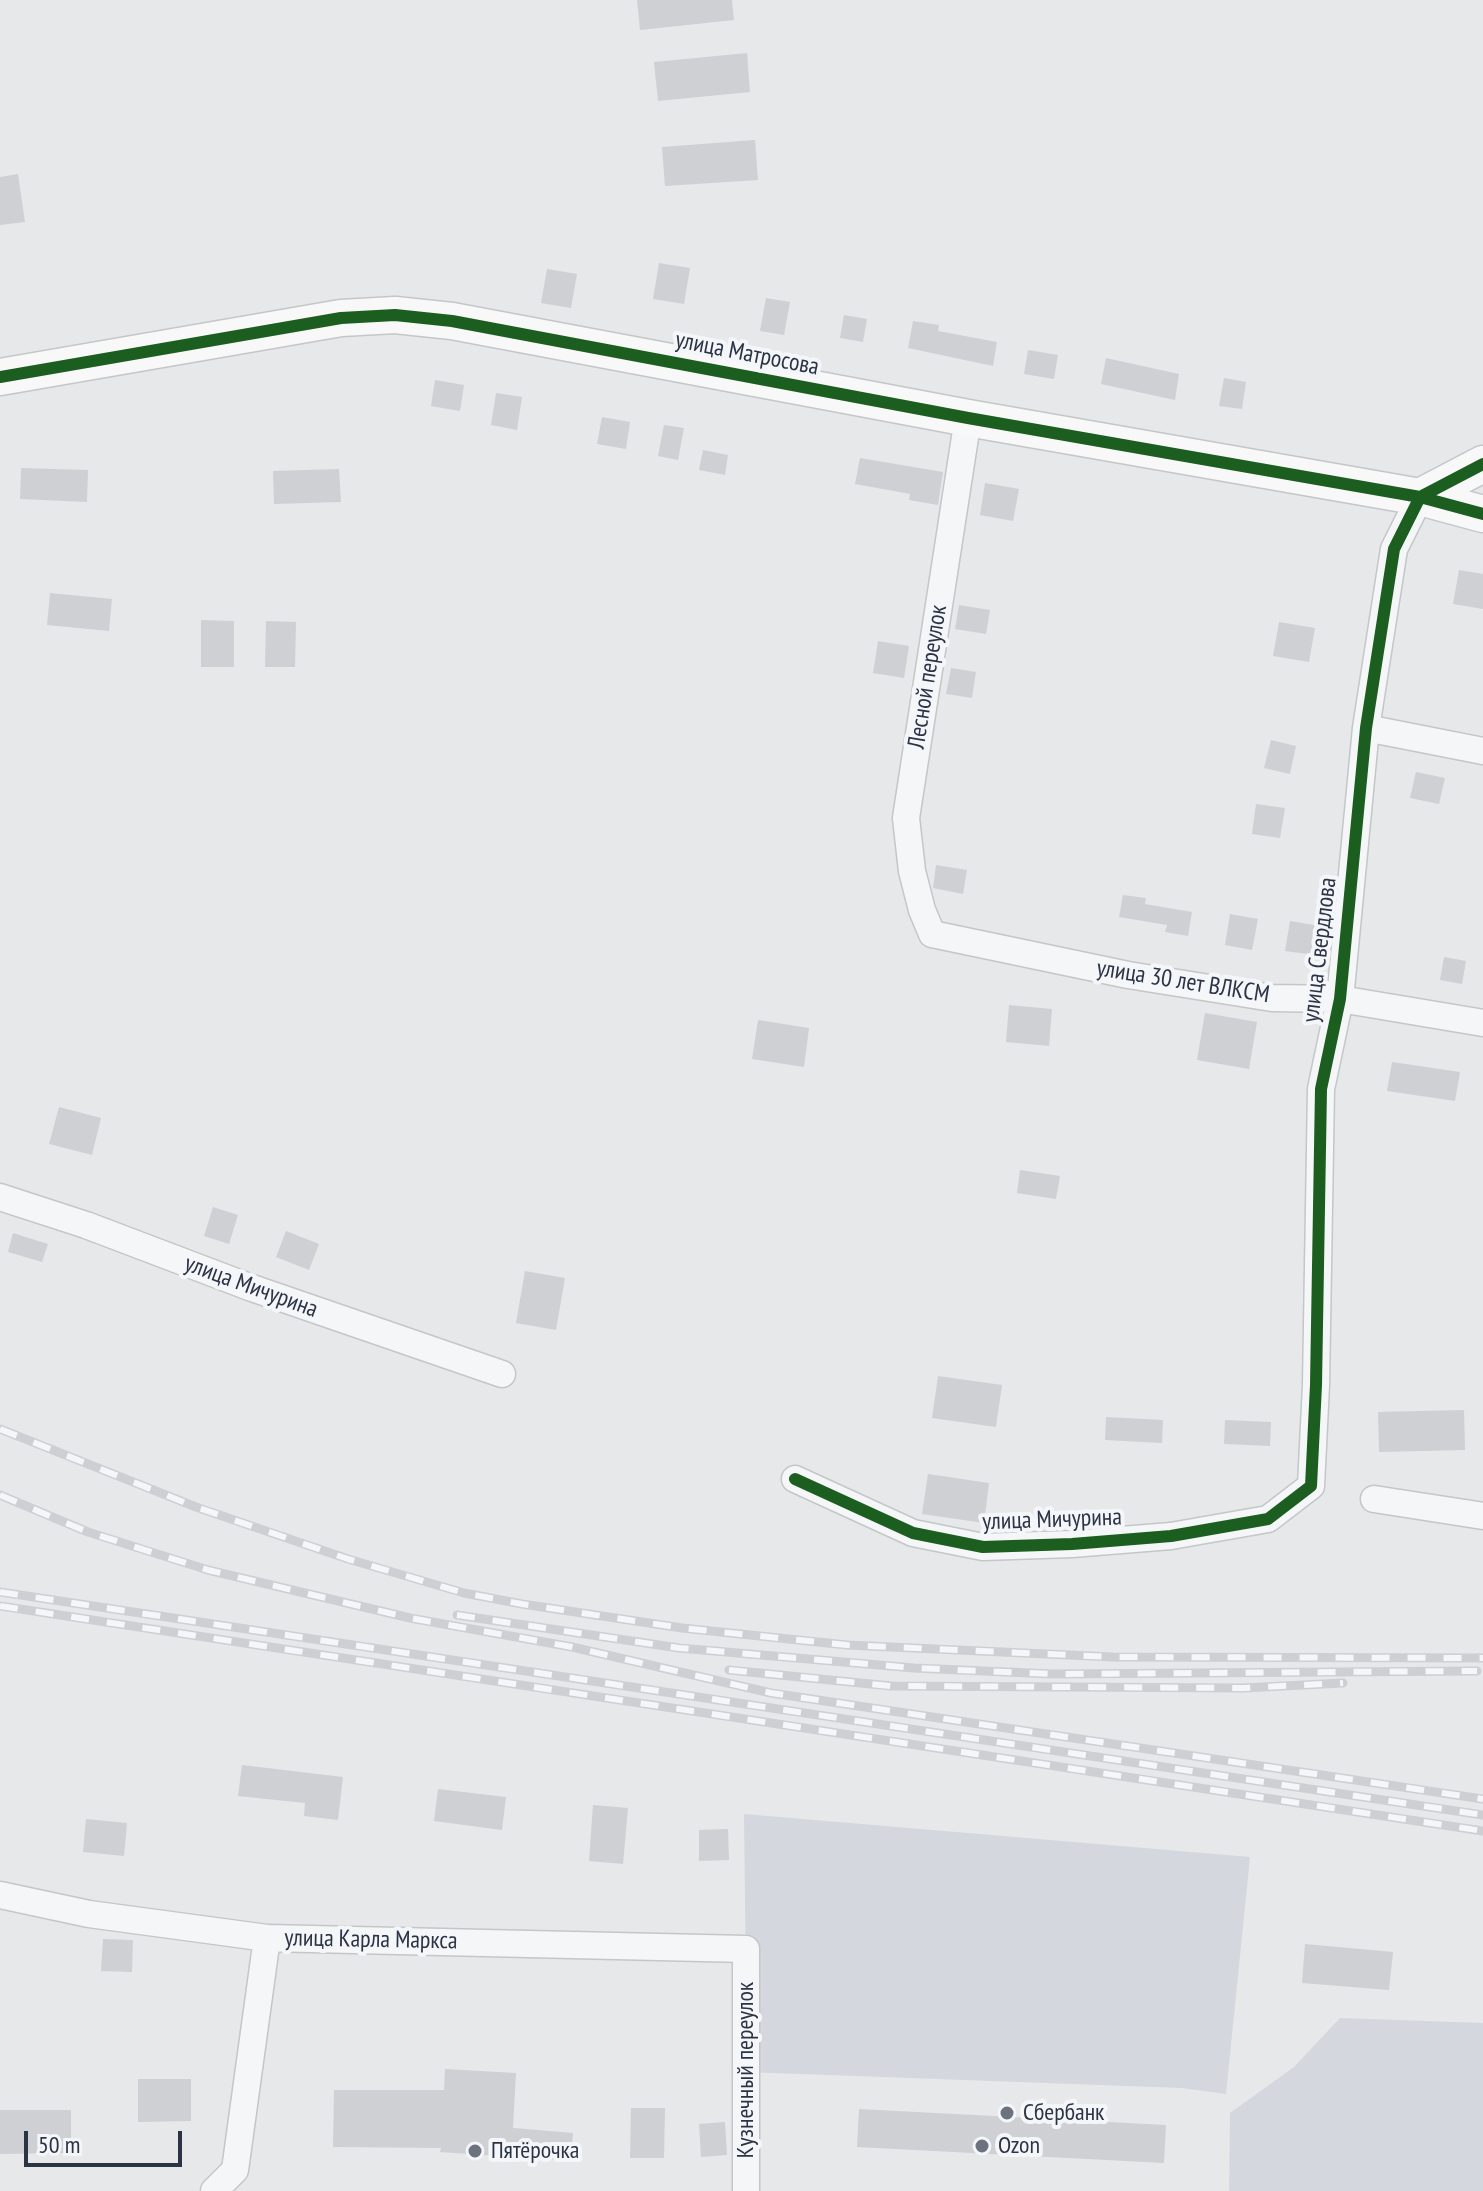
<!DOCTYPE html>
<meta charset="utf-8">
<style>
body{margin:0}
#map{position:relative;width:1483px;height:2191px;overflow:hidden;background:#e6e8ea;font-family:"PT Sans Narrow",sans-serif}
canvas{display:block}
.scale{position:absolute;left:24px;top:2131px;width:158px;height:36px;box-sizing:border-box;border:4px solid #2b3445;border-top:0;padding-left:10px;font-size:24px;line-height:28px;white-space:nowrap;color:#2b3445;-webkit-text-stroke:6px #f4f6f9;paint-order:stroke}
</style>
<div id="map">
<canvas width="1483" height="2191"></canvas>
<div class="scale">50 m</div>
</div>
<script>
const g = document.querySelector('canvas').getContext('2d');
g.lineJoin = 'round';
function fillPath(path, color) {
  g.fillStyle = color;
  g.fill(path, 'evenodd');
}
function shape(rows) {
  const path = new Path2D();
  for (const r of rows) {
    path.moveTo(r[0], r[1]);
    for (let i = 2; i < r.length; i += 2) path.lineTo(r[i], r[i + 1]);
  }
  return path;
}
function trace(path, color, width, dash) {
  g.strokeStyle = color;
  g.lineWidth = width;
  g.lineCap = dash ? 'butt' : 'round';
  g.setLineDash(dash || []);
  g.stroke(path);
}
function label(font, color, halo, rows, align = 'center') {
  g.font = font + ' "PT Sans Narrow",sans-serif';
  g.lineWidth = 8;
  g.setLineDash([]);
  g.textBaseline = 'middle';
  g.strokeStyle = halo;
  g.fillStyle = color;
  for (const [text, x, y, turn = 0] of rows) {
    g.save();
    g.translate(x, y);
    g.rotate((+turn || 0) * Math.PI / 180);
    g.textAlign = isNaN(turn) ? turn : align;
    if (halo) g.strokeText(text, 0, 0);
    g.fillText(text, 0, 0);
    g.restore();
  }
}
fillPath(shape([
 [744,1814,1250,1857,1226,2094,1182,2088,747,2072],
 [1340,2018,1483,2023,1483,2191,1229,2191,1230,2113,1294,2067]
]), '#d4d7dd');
fillPath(shape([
 [637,0,732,0,734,20,640,30],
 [747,53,750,92,658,101,654,62],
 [755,140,758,180,665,186,662,147],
 [18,174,25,222,0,225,0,177],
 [659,263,690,268,684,304,653,299],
 [547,269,577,274,571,308,541,303],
 [766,298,790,302,784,335,760,331],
 [844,315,867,319,863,342,840,338],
 [913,321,939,325,938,331,997,342,993,366,908,348],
 [1028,350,1058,355,1054,379,1024,374],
 [1106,358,1179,374,1175,400,1101,384],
 [1224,378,1246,382,1242,409,1219,406],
 [435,380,464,385,460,411,431,406],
 [496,393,522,397,517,430,491,425],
 [602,417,630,422,626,449,597,444],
 [664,425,684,428,678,460,658,456],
 [703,450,728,455,725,475,699,470],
 [860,458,943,472,938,505,909,500,910,494,855,484],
 [21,468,88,470,87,502,20,499],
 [339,469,341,502,274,504,273,471],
 [985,483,1019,489,1013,521,980,515],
 [1459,570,1483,574,1483,609,1453,604],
 [50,593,112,599,109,631,47,625],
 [959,605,990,610,986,634,955,629],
 [201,620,234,621,234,667,201,667],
 [266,621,296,622,295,667,265,667],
 [1279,622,1315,628,1309,662,1273,656],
 [878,641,909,646,904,678,873,673],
 [951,668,976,672,972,698,946,694],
 [1271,740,1296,746,1290,774,1264,768],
 [1416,772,1445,778,1439,804,1410,798],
 [1256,804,1285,808,1280,838,1252,834],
 [936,865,967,870,963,894,933,888],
 [1123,895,1146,898,1145,904,1192,912,1188,936,1165,932,1167,925,1119,917],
 [1230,914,1258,919,1252,950,1225,945],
 [1290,921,1320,926,1315,955,1285,951],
 [1444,957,1466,961,1462,984,1440,980],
 [1009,1005,1052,1009,1049,1046,1006,1042],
 [1205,1013,1257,1022,1249,1069,1197,1060],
 [758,1020,809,1028,804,1067,752,1059],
 [1392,1062,1460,1072,1455,1101,1387,1091],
 [59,1107,101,1118,92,1155,49,1144],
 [1020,1170,1060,1176,1056,1199,1017,1193],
 [213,1207,238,1215,229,1244,204,1236],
 [286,1231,319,1244,309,1270,276,1257],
 [13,1233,48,1244,42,1262,8,1252],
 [525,1271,565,1278,556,1330,516,1323],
 [938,1376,1002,1385,996,1427,932,1418],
 [1464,1410,1465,1450,1379,1452,1378,1412],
 [1106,1417,1163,1420,1162,1443,1105,1440],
 [1225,1420,1271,1422,1270,1446,1224,1444],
 [928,1474,989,1483,984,1523,922,1514],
 [242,1765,343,1777,338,1820,304,1816,305,1803,238,1796],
 [438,1789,506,1797,502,1830,434,1821],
 [593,1805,628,1808,623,1864,589,1861],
 [86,1819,127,1823,124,1856,83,1852],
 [728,1829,729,1860,699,1861,699,1830],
 [103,1939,133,1940,132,1972,101,1971],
 [1305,1944,1393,1952,1389,1990,1302,1983],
 [445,2069,516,2073,513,2128,573,2133,571,2161,440,2152,441,2148,333,2147,334,2090,444,2090],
 [138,2079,191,2079,191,2121,138,2122],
 [631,2108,665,2108,664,2158,630,2158],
 [859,2109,1166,2125,1164,2163,857,2147],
 [0,2110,71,2110,71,2153,0,2154],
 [725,2122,727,2155,701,2157,699,2124]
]), '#ced0d3');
const street = shape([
 [968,418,906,818,912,871,922,910,932,934,1128,975,1272,998,1340,999,1483,1023],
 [1366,728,1483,751],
 [0,1197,86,1225,252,1288,502,1374],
 [795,1479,913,1533,983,1547,1072,1544,1171,1536,1268,1519,1311,1486,1316,1385,1321,1089,1340,999,1366,728,1394,549,1420,497],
 [1374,1499,1483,1516],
 [0,1895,89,1914,267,1938,746,1949,746,2191],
 [214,2191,235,2170,267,1938]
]);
const secondary = shape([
 [0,377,341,318,395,315,452,321,968,418,1420,497,1483,514],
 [1420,497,1483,464]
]);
trace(street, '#c4c6c8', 29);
trace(secondary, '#c4c6c8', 39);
trace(street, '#f5f6f7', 26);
trace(secondary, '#f8f8f8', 36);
const rail = shape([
 [0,1429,196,1507,348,1559,464,1593,522,1604,682,1628,847,1645,1113,1657,1483,1658],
 [0,1495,88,1532,208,1570,410,1618,572,1647,771,1693,1483,1799],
 [0,1592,1483,1815],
 [0,1606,1483,1831],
 [457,1615,679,1648,914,1668,1053,1674,1477,1671],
 [729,1670,891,1686,1243,1688,1343,1683]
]);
trace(rail, '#cecfd2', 9);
trace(rail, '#f4f6f9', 6, [18]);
trace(shape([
 [0,377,341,318,395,315,452,321,968,418,1420,497,1483,514],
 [795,1479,913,1533,983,1547,1072,1544,1171,1536,1268,1519,1311,1486,1316,1385,1321,1089,1340,999,1366,728,1394,549,1420,497,1483,464]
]), '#1b5e20', 12);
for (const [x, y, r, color] of [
 [1007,2113,8,"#6c737f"],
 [982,2146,8,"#6c737f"],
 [475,2151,8,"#6c737f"]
]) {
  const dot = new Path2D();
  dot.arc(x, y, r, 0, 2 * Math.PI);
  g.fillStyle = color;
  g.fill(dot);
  trace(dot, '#f4f6f9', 3);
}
label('24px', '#2b3445', '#f4f6f9', [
 ["улица Матросова",747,354,11],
 ["Лесной переулок",928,677,-81],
 ["улица Свердлова",1320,950,-83],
 ["улица 30 лет ВЛКСМ",1183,982,9],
 ["улица Мичурина",251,1287,20],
 ["улица Мичурина",1052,1520,-2],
 ["улица Карла Маркса",371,1940,1],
 ["Кузнечный переулок",746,2070,-90]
]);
label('24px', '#2b3445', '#f4f6f9', [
 ["Сбербанк",1023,2113],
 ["Ozon",998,2146],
 ["Пятёрочка",491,2151]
], 'left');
</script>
